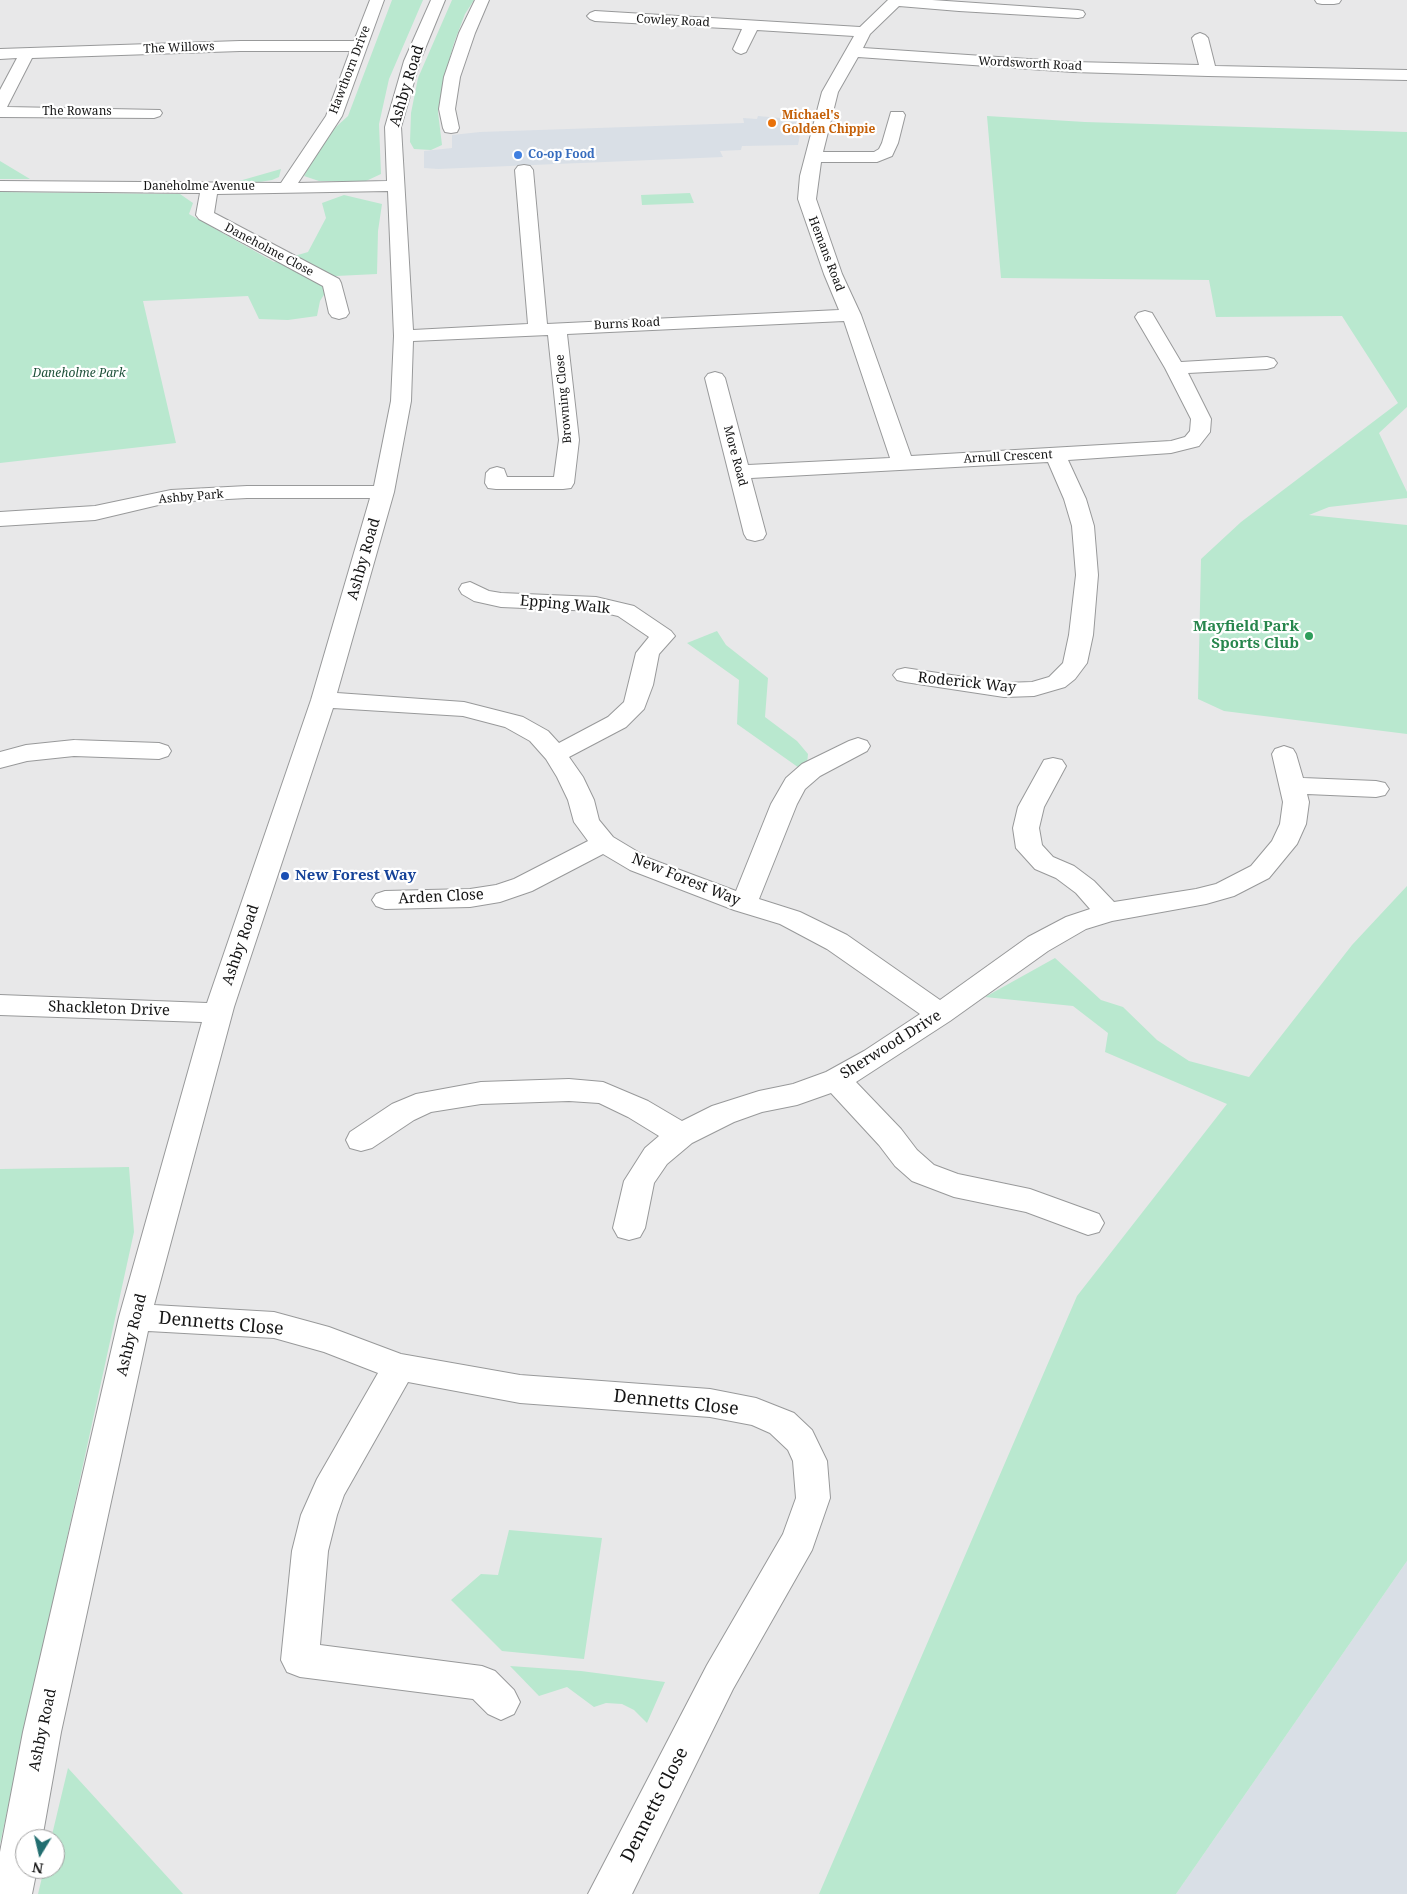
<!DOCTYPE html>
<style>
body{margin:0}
#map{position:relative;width:1407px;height:1894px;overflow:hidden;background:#e8e8e9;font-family:"Noto Serif",serif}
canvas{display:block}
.north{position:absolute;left:15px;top:1829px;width:50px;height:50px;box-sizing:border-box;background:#fff;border:1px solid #a1a1a1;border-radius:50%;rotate:189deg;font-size:14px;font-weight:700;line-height:20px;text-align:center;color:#151515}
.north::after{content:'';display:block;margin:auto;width:18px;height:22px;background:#226e70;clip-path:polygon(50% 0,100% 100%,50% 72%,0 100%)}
</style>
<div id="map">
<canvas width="1407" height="1894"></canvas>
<div class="north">N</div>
</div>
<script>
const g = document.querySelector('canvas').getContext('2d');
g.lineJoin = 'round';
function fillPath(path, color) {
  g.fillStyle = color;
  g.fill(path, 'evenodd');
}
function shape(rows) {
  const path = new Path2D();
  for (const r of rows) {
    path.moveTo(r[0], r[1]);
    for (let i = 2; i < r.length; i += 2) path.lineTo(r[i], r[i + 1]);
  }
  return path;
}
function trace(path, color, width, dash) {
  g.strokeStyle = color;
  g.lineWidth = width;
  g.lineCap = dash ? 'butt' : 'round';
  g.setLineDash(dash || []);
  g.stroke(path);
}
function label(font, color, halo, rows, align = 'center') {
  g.font = font + ' "Noto Serif",serif';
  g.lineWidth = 4.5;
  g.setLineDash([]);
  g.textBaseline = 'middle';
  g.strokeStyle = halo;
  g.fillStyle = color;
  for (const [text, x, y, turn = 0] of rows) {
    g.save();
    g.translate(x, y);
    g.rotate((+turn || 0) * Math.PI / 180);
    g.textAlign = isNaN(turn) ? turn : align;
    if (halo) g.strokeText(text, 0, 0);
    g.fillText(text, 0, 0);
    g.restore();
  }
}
fillPath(shape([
 [758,116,803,120,798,145,742,146,741,150,720,151,723,157,438,169,424,168,424,151,452,148,452,135,480,132,744,123,743,118,757,119],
 [1407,1561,1407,1894,1176,1894]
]), '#d9dfe6');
fillPath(shape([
 [392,0,423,0,389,79,379,124,381,174,366,181,319,181,304,176,326,136,348,116],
 [452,0,474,0,465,14,454,43,443,82,438,112,442,145,431,150,414,149,410,142,411,113,418,78],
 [987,116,1085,122,1407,132,1407,407,1379,433,1407,492,1407,498,1329,507,1309,515,1407,525,1407,734,1224,711,1198,699,1201,559,1241,522,1398,403,1342,316,1216,317,1209,280,1001,278],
 [0,161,30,179,0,179],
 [281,169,279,177,272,180,259,182,239,181],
 [0,192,180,194,193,203,189,214,274,262,308,252,326,218,322,203,344,195,382,204,378,231,377,274,336,276,320,301,317,316,288,320,259,319,248,296,143,301,176,443,0,463],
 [690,193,694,203,642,205,641,195],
 [717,631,726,645,768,678,765,717,797,741,808,754,807,764,802,770,737,724,739,680,687,643],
 [1407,886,1407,1561,1176,1894,819,1894,1077,1296,1227,1104,1105,1052,1108,1033,1073,1006,985,997,1055,958,1101,1000,1123,1007,1157,1040,1189,1061,1249,1077,1352,945],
 [129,1167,134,1232,0,1844,0,1169],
 [509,1530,602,1538,584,1659,502,1651,451,1600,481,1574,498,1575],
 [510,1666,581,1671,665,1682,647,1723,634,1710,622,1704,606,1703,594,1707,567,1687,539,1696],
 [68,1768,183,1894,38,1894,44,1869,55,1869,55,1839,51,1839]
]), '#b9e8cf');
const minor = shape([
 [370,0,384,0,342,116,298,183,387,181,385,127,404,61,431,0,445,0,420,61,401,127,413,330,528,324,515,170,518,166,524,165,530,166,533,170,547,324,839,310,824,274,798,199,800,176,822,92,854,36,757,30,746,52,741,54,736,52,733,49,742,29,595,21,590,19,587,16,590,13,595,11,860,27,888,0,932,0,1078,10,1083,11,1085,14,1083,17,1078,18,959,11,899,6,870,34,863,48,1073,62,1199,65,1192,38,1195,35,1200,33,1205,35,1208,38,1215,66,1407,70,1407,80,1208,76,1073,72,858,57,838,92,823,152,874,152,879,149,882,143,891,112,903,112,905,115,898,143,892,156,877,162,821,162,816,199,842,274,861,315,911,456,1171,441,1185,437,1190,431,1191,419,1165,368,1135,317,1138,313,1145,311,1152,313,1181,362,1267,357,1274,359,1277,363,1274,367,1267,369,1188,373,1211,419,1210,432,1199,446,1171,453,1068,460,1086,499,1094,526,1098,575,1093,635,1087,663,1075,679,1065,687,1034,696,1004,697,905,682,897,680,893,675,897,670,905,668,1004,683,1032,682,1049,677,1063,663,1069,635,1076,575,1072,526,1064,499,1048,462,751,478,766,534,763,539,755,541,747,539,744,534,705,378,708,374,715,372,722,374,725,378,748,465,890,458,844,321,567,334,579,440,574,483,571,488,563,489,496,489,488,488,485,483,486,473,490,469,497,467,504,469,507,477,554,477,559,440,548,335,413,341,411,401,394,492,337,693,464,702,523,717,548,731,559,743,608,717,624,702,636,653,649,637,618,616,596,611,501,607,474,601,462,594,459,589,462,584,470,582,489,591,501,593,596,597,634,606,671,631,675,636,659,654,653,685,644,709,626,727,569,757,583,777,594,800,599,820,613,837,648,858,736,891,771,804,786,778,802,764,849,741,858,738,867,741,870,746,867,751,820,776,805,789,797,804,759,899,800,912,847,935,940,1000,1028,937,1066,917,1090,909,1076,893,1056,878,1035,869,1016,848,1013,828,1018,807,1044,760,1053,758,1062,760,1066,766,1044,807,1039,828,1042,845,1053,857,1074,866,1094,881,1114,902,1196,889,1216,884,1251,866,1272,841,1280,824,1283,802,1272,754,1275,749,1284,746,1293,749,1296,754,1303,778,1376,781,1385,783,1389,789,1385,795,1376,797,1307,794,1309,802,1306,824,1297,844,1269,878,1234,896,1206,904,1112,921,1086,929,1048,951,950,1021,856,1082,901,1129,917,1150,934,1165,958,1174,1030,1189,1099,1214,1104,1223,1099,1232,1088,1235,1026,1212,954,1197,912,1181,895,1166,879,1145,831,1093,797,1105,762,1112,734,1122,692,1143,667,1164,654,1183,645,1228,640,1237,629,1240,618,1237,613,1228,624,1181,645,1148,659,1136,628,1117,599,1103,569,1101,481,1104,431,1112,414,1120,372,1148,361,1151,350,1148,346,1140,350,1132,392,1104,416,1094,481,1082,569,1079,603,1082,648,1101,682,1121,712,1106,759,1091,793,1084,826,1072,864,1051,920,1014,827,949,780,924,734,910,630,870,603,854,532,891,500,902,470,907,385,909,376,906,372,900,376,894,385,891,470,889,496,885,514,879,588,841,574,822,568,800,557,777,546,759,530,741,505,727,463,716,333,708,234,1007,154,1305,274,1312,329,1327,401,1354,520,1375,710,1389,756,1398,794,1413,812,1430,827,1461,830,1498,812,1550,733,1689,632,1894,588,1894,707,1665,783,1534,796,1498,793,1461,788,1450,770,1433,752,1425,710,1417,520,1403,408,1382,344,1495,337,1515,328,1551,320,1645,482,1666,495,1671,514,1690,520,1702,514,1714,501,1720,488,1714,473,1699,300,1677,287,1672,281,1660,292,1551,301,1515,317,1479,378,1373,324,1352,274,1338,148,1331,61,1732,42,1839,25,1839,25,1869,37,1869,32,1894,0,1894,0,1852,23,1732,119,1317,202,1022,0,1015,0,995,207,1003,311,700,370,498,247,498,171,502,95,520,0,526,0,512,95,506,171,490,247,486,374,486,391,401,394,336,388,191,217,194,214,213,339,279,341,283,349,313,346,317,339,319,332,317,329,313,323,286,199,219,196,215,200,193,0,191,0,181,281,183,326,116,350,51,240,51,32,58,7,107,160,110,162,113,160,116,154,118,0,117,0,90,17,58,0,59,0,49,240,41,354,41,370,0],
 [475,0,489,0,475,33,460,77,455,109,459,128,457,132,451,133,445,132,443,128,439,109,444,77,459,33,475,0],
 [1315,0,1341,0,1339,3,1334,4,1322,4,1317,3,1315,0],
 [74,740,159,743,168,746,171,751,168,756,159,759,74,756,27,761,0,768,0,752,26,745,74,740]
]);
trace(minor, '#98999a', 2);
fillPath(minor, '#fff');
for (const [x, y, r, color] of [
 [772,123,5,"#e8710a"],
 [518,155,5,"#3f7fe0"],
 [1309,636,5,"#2e9e5b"],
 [285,876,5,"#1a4fb4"]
]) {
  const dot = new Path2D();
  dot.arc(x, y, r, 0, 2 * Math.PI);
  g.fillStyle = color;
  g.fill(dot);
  trace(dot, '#fff', 2);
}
label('12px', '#151515', '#fff', [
 ["Cowley Road",673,21,3],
 ["The Willows",179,48,-2],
 ["Wordsworth Road",1030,64,3],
 ["Hawthorn Drive",350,70,-69],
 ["The Rowans",77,112],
 ["Daneholme Avenue",199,187],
 ["Daneholme Close",269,250,28],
 ["Hemans Road",826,254,69],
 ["Burns Road",627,324,-3],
 ["Browning Close",564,399,-95],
 ["More Road",735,456,75],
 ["Arnull Crescent",1008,457,-3],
 ["Ashby Park",191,497,-5]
]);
label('bold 12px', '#c56008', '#fff', [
 ["Michael's",782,116],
 ["Golden Chippie",782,130]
], 'left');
label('bold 12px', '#366cbe', '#fff', [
 ["Co-op Food",528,155]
], 'left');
label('italic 12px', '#1e513a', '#fff', [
 ["Daneholme Park",79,374]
]);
label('15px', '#151515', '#fff', [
 ["Ashby Road",407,86,-73],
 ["Ashby Road",364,559,-74],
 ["Epping Walk",565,605,5],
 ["Roderick Way",967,683,6],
 ["New Forest Way",686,880,22],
 ["Arden Close",441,897,-3],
 ["Ashby Road",241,945,-71],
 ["Shackleton Drive",109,1009,2],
 ["Sherwood Drive",891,1045,-32],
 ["Ashby Road",132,1335,-76],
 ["Ashby Road",43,1730,-78]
]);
label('bold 15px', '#27864d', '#fff', [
 ["Mayfield Park",1299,627],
 ["Sports Club",1299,644]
], 'right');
label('bold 15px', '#164399', '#fff', [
 ["New Forest Way",295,876]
], 'left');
label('18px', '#151515', '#fff', [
 ["Dennetts Close",221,1324,5],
 ["Dennetts Close",676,1403,6],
 ["Dennetts Close",655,1805,-63]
]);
</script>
